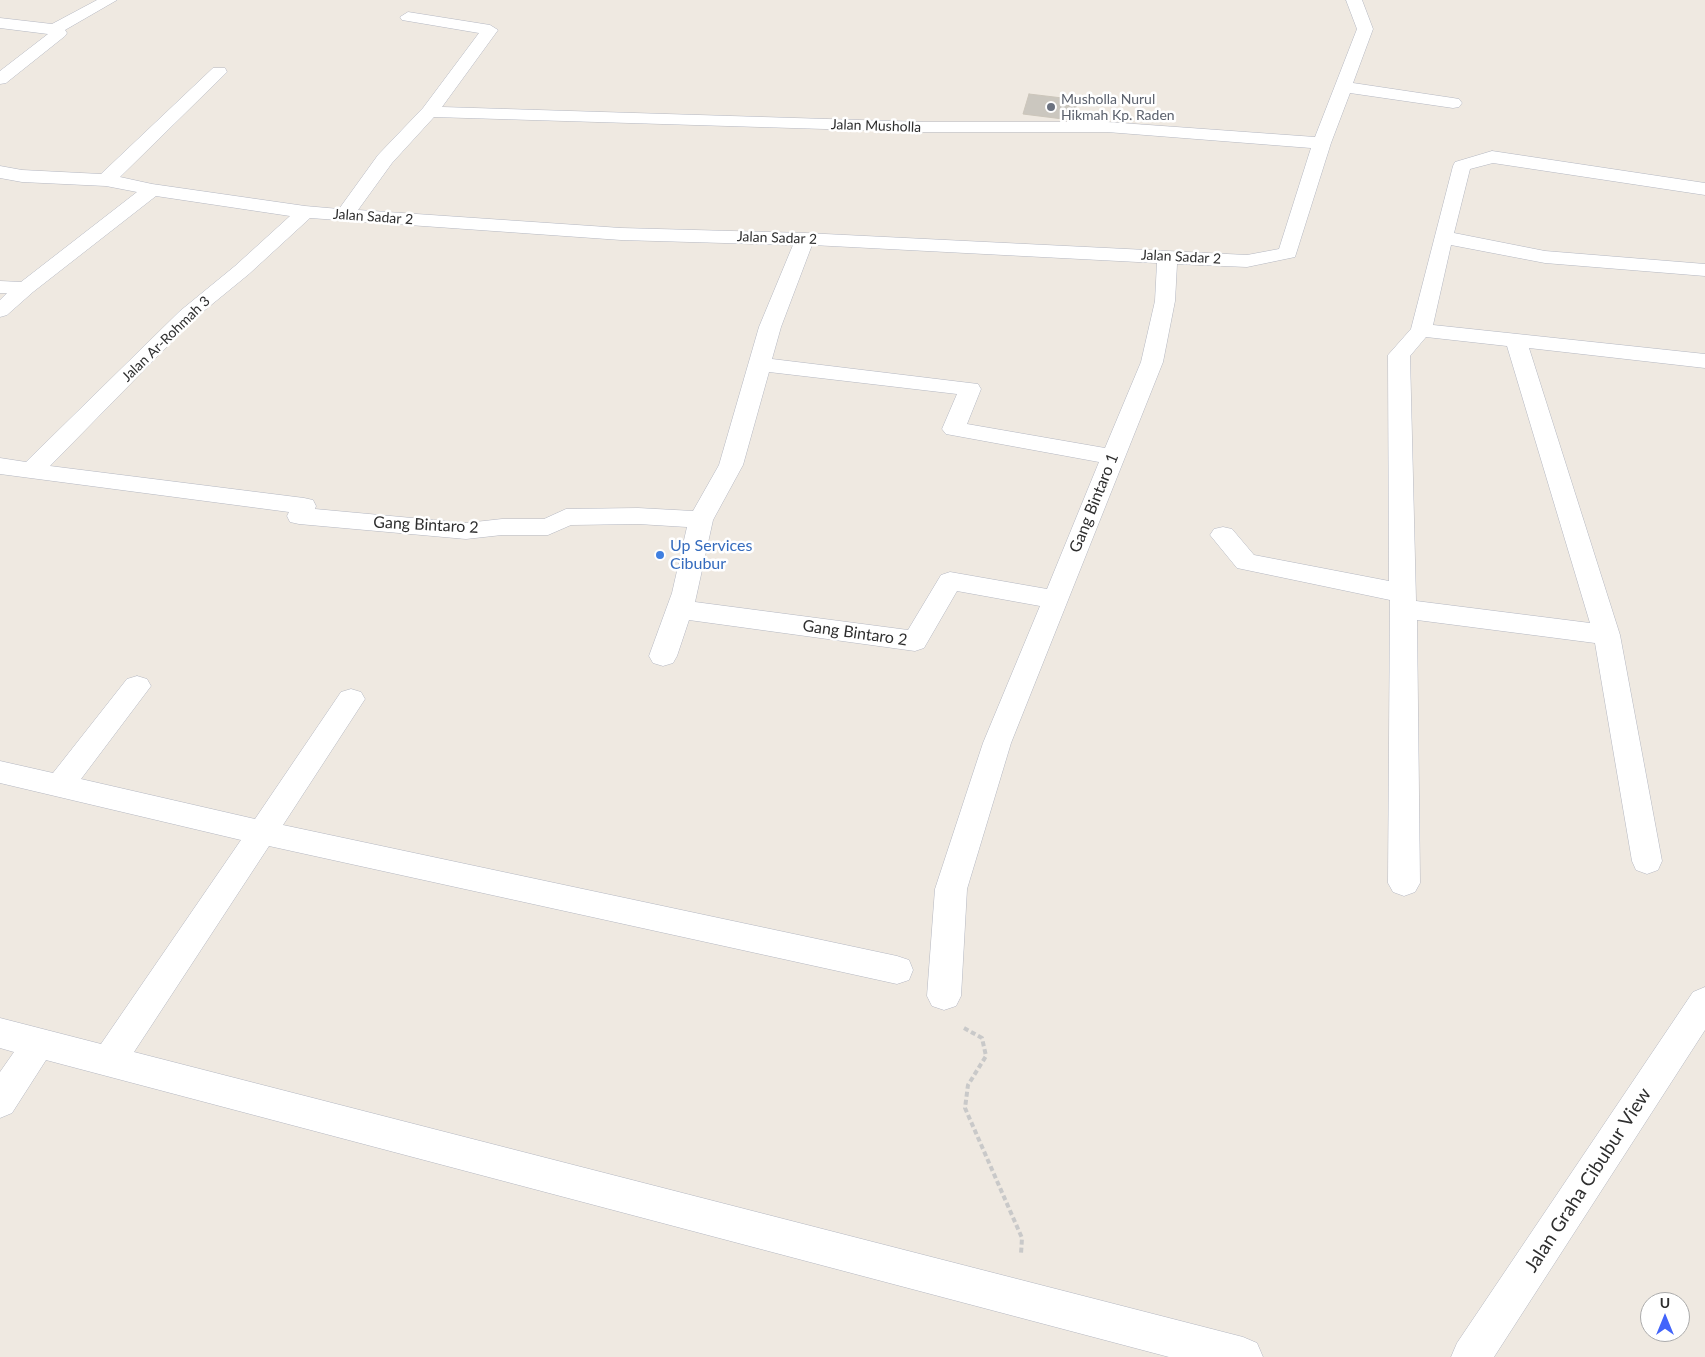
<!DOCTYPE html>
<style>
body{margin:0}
#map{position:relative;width:1705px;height:1357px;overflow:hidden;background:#efe9e1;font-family:Lato,sans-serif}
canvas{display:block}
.north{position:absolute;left:1640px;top:1292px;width:50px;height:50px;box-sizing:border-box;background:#fff;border:1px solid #ababab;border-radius:50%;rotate:0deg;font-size:14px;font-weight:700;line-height:20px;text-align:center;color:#2e2e2e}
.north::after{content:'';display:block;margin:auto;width:18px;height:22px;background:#4264fb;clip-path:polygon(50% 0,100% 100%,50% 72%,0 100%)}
</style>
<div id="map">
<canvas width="1705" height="1357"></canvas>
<div class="north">U</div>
</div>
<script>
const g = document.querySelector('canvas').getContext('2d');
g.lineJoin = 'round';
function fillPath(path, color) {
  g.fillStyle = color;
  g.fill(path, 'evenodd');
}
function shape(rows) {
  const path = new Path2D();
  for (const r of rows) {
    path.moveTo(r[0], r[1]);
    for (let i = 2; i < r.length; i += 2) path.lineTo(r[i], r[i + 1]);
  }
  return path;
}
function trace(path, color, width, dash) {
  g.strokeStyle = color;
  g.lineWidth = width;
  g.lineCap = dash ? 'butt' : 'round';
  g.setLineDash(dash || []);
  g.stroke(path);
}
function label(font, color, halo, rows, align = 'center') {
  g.font = font + ' Lato,sans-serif';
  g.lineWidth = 5;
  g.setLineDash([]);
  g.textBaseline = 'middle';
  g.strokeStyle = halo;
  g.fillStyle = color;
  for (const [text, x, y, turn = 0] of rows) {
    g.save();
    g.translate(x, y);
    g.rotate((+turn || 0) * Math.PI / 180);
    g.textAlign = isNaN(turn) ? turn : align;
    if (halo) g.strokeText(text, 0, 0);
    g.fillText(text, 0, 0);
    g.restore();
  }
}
const building = shape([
 [1029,94,1079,100,1071,120,1023,114,1029,94]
]);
fillPath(building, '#cbc7bf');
trace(building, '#cbc5ba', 1);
const minor = shape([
 [97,0,117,0,65,30,67,33,65,36,6,83,0,84,0,71,48,34,0,28,0,18,52,24,97,0],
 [1346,0,1362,0,1373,29,1353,83,1453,98,1459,99,1462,103,1459,107,1453,108,1350,93,1331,143,1295,257,1247,267,1177,264,1175,301,1163,362,1011,743,967,889,961,996,956,1006,944,1010,932,1006,927,996,935,889,983,743,1040,606,957,591,924,648,915,651,689,620,677,656,673,663,663,666,653,663,649,656,672,593,687,527,638,524,571,525,548,535,502,535,466,539,299,524,290,522,287,516,289,512,0,474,0,458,26,462,180,311,235,266,290,216,156,196,33,292,7,315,0,317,0,300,7,293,0,293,0,281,21,282,137,192,106,186,22,182,0,178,0,166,22,170,101,174,213,68,225,68,227,72,120,177,152,184,305,206,339,209,378,155,423,108,479,33,402,20,400,17,408,12,490,25,498,30,442,107,923,122,1107,122,1315,137,1357,29,1346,0],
 [434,117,923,132,1107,132,1311,148,1279,249,1247,255,805,233,621,228,358,210,392,163,434,117],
 [310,218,621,240,793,245,759,327,719,465,693,511,638,508,566,509,544,519,502,519,466,523,315,509,316,506,313,500,304,498,50,466,194,319,249,274,310,218],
 [812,245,1157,263,1155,301,1141,362,1105,448,967,424,981,389,978,384,772,359,781,327,812,245],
 [769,372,957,394,942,429,946,434,1099,462,1047,589,950,572,941,575,908,630,695,602,713,520,743,465,769,372],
 [1492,151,1705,183,1705,195,1493,163,1470,169,1454,233,1545,251,1705,264,1705,276,1545,263,1451,245,1433,325,1705,354,1705,368,1529,348,1620,635,1662,861,1658,870,1647,874,1636,870,1632,861,1595,643,1417,620,1420,883,1415,892,1404,896,1393,892,1388,883,1390,600,1237,568,1210,535,1214,529,1223,527,1232,529,1254,555,1389,581,1388,355,1411,329,1453,166,1455,162,1492,151],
 [1426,337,1507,346,1590,623,1416,601,1410,356,1426,337],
 [137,676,147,679,151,686,81,779,255,819,341,692,351,689,361,692,365,699,283,825,897,956,909,960,913,970,909,980,897,984,269,846,134,1052,1243,1337,1257,1343,1263,1357,1169,1357,46,1060,12,1113,0,1118,0,1072,14,1052,0,1048,0,1018,101,1044,241,840,0,783,0,761,53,773,127,679,137,676],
 [1705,987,1705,1030,1494,1357,1451,1357,1457,1343,1693,992,1705,987]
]);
trace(minor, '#b4b7c1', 1);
trace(shape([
 [964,1028,982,1038,986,1056,968,1085,965,1108,1022,1238,1021,1254]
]), '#c9c9c9', 4, [5, 3]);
fillPath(minor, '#fff');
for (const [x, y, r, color] of [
 [1051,107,5,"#6b7280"],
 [660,555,5,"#3f7fe0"]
]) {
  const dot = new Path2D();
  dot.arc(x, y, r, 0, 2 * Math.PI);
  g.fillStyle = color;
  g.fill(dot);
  trace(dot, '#fff', 2);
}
label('14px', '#5b616d', '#fff', [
 ["Musholla Nurul",1061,99],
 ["Hikmah Kp. Raden",1061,115]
], 'left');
label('14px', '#2e2e2e', '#fff', [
 ["Jalan Musholla",876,126,2],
 ["Jalan Sadar 2",373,217,4],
 ["Jalan Sadar 2",777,238,2],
 ["Jalan Sadar 2",1181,257,3],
 ["Jalan Ar-Rohmah 3",166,339,-44]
]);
label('16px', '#2e2e2e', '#fff', [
 ["Gang Bintaro 1",1094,503,-68],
 ["Gang Bintaro 2",426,525,3],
 ["Gang Bintaro 2",855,633,8]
]);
label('16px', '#366cbe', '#fff', [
 ["Up Services",670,546],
 ["Cibubur",670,564]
], 'left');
label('19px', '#2e2e2e', '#fff', [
 ["Jalan Graha Cibubur View",1588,1180,-57]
]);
</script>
